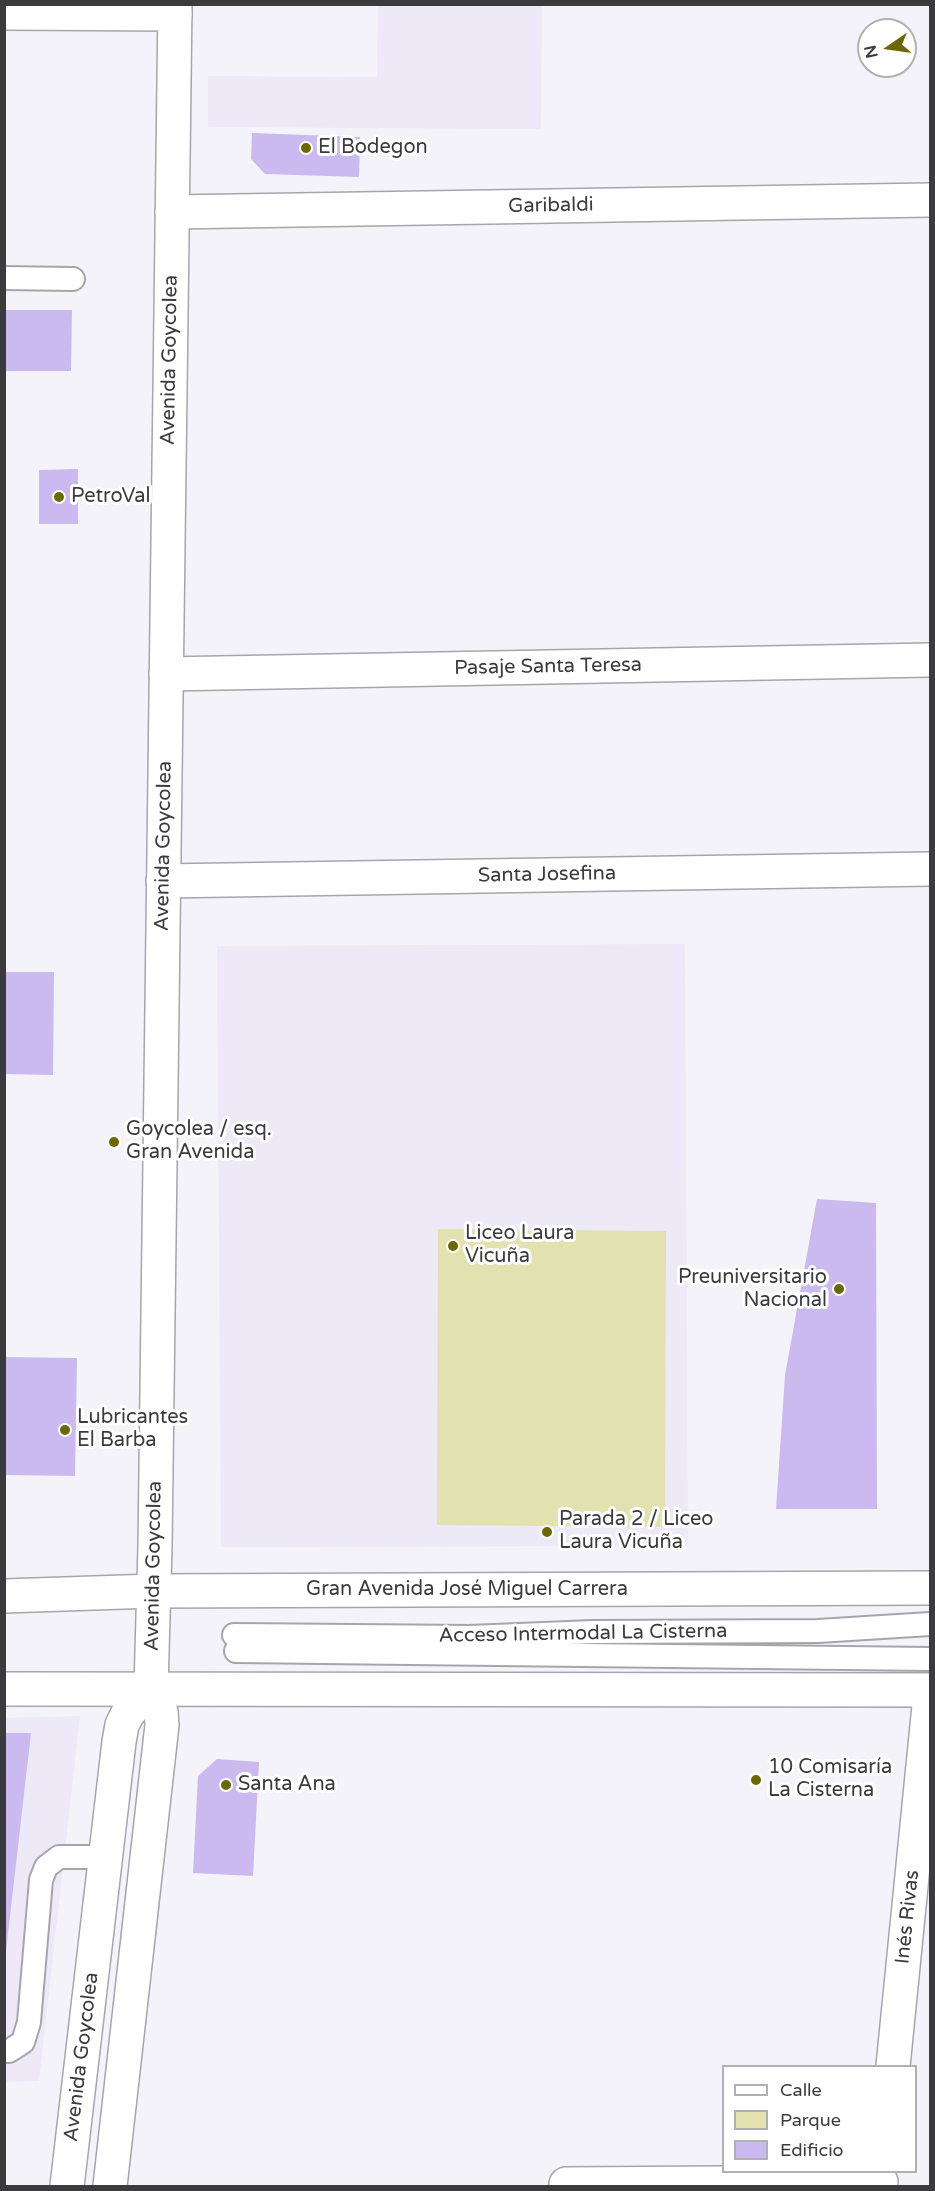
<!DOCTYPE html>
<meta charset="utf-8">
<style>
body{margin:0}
#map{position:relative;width:935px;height:2191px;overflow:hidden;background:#f4f3f9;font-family:"Varela Round",sans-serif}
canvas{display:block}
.frame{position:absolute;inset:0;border:6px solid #3b3b3d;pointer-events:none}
.legend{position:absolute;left:722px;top:2065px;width:195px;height:108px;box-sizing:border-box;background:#fff;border:2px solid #b1b1b1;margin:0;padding:8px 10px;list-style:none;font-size:18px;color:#3b3b3d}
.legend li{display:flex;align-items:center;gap:12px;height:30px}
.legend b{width:30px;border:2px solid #b1b1b1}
.north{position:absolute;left:857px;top:18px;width:60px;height:60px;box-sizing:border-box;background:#fff;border:2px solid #b1b1b1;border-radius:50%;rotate:257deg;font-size:16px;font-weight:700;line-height:24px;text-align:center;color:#3b3b3d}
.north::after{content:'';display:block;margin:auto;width:21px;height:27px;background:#6c6800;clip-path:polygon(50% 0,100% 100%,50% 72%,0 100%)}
</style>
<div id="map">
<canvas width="935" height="2191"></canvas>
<div class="frame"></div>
<ul class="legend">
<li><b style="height:8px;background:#fff"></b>Calle</li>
<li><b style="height:16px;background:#e2e2b0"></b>Parque</li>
<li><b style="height:16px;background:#cabaef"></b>Edificio</li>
</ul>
<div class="north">N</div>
</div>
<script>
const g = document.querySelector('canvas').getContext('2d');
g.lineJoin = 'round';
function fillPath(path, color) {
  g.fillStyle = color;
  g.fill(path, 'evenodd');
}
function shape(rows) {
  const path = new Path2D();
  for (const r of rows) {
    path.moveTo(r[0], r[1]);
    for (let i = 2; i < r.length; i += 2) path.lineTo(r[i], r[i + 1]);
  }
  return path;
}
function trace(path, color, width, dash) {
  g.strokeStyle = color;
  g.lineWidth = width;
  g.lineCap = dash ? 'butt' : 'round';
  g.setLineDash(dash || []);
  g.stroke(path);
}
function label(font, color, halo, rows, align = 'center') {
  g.font = font + ' "Varela Round",sans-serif';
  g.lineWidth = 6;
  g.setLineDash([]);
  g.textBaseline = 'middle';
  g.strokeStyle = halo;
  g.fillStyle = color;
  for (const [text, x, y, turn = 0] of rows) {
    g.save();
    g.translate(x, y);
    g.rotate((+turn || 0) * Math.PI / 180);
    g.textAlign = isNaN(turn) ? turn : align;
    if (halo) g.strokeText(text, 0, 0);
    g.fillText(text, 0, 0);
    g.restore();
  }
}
fillPath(shape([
 [378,5,542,5,541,129,208,127,208,76,377,77],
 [685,944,688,1546,221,1547,217,946],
 [80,1716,39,2081,5,2082,4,1718]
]), '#ede9f7');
fillPath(shape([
 [438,1229,666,1231,665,1527,437,1525]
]), '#e2e2b0');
fillPath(shape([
 [252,133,360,137,359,177,265,174,251,159],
 [4,310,72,310,71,371,4,371],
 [78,469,78,524,39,524,39,470],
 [4,972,54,972,53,1075,4,1074],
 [817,1199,876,1203,877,1509,776,1509,785,1375],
 [4,1357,77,1358,75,1476,4,1475],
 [4,1733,31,1733,6,1951,4,1951],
 [217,1759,259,1762,253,1876,193,1873,198,1776]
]), '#cabaef');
const lane = shape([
 [4,278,73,279],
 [234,1635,469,1637,593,1632,818,1631,930,1624],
 [236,1651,930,1659],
 [4,2051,9,2051,23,2042,29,2022,41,1880,46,1867,59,1857,106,1857]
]);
const street = shape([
 [4,13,175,14],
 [172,212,930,200],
 [166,674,930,660],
 [163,881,930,869],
 [893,2066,930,1696],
 [566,2184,881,2182]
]);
const secondary = shape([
 [67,2186,119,1742,122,1725,128,1713,151,1688],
 [110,2186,162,1725,161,1712,151,1688,155,1546,175,4]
]);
const primary = shape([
 [4,1596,154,1591,930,1588],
 [4,1689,930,1690]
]);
trace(lane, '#a7a5ac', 26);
trace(street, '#a7a5ac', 36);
trace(secondary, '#a7a5ac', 36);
trace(primary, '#a7a5ac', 36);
trace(lane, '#fff', 22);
trace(street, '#fff', 33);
trace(secondary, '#fff', 33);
trace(primary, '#fff', 33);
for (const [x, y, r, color] of [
 [306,148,6,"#6c6800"],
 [59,497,6,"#6c6800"],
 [114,1142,6,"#6c6800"],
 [453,1246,6,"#6c6800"],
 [839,1289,6,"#6c6800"],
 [65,1430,6,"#6c6800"],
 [547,1532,6,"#6c6800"],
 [756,1780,6,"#6c6800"],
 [226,1785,6,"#6c6800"]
]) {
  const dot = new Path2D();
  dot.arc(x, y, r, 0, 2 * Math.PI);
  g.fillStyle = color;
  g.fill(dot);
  trace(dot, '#fff', 2);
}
label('20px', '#3b3b3d', '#fff', [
 ["El Bodegon",318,148],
 ["PetroVal",71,497],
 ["Goycolea / esq.",126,1130],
 ["Gran Avenida",126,1153],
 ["Liceo Laura",465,1234],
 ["Vicuña",465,1257],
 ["Preuniversitario",827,1278,"right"],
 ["Nacional",827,1301,"right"],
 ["Lubricantes",77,1418],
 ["El Barba",77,1441],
 ["Parada 2 / Liceo",559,1520],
 ["Laura Vicuña",559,1543],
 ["10 Comisaría",768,1768],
 ["La Cisterna",768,1791],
 ["Santa Ana",238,1785]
], 'left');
label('20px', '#3b3b3d', '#fff', [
 ["Garibaldi",551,206,-1],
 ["Avenida Goycolea",170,360,-89],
 ["Pasaje Santa Teresa",548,667,-1],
 ["Avenida Goycolea",164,846,-89],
 ["Santa Josefina",547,875,-1],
 ["Avenida Goycolea",154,1566,-89],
 ["Gran Avenida José Miguel Carrera",467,1590],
 ["Acceso Intermodal La Cisterna",583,1634,-1],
 ["Inés Rivas",908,1917,-84],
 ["Avenida Goycolea",82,2057,-83]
]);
</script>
